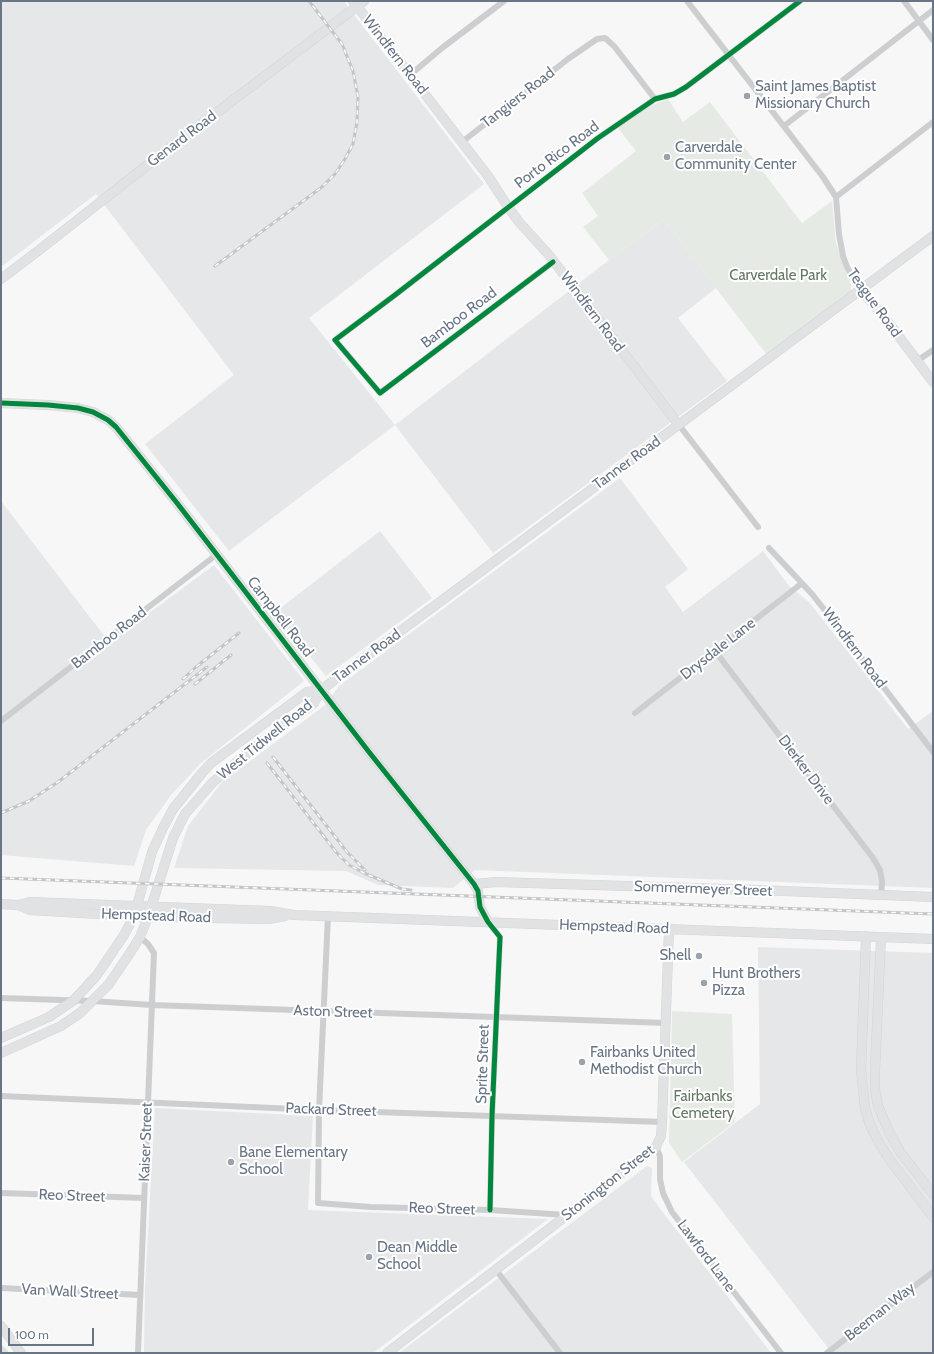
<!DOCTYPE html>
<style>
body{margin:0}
#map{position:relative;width:934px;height:1354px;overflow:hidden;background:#f7f7f7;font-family:Cabin,sans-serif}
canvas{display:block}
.frame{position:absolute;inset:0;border:2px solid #687586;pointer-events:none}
.scale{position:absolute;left:8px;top:1328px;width:86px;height:18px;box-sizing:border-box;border:2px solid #687586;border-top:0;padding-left:5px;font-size:12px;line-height:14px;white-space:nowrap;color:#687586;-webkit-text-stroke:3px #fff;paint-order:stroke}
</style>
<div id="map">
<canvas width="934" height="1354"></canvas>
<div class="frame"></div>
<div class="scale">100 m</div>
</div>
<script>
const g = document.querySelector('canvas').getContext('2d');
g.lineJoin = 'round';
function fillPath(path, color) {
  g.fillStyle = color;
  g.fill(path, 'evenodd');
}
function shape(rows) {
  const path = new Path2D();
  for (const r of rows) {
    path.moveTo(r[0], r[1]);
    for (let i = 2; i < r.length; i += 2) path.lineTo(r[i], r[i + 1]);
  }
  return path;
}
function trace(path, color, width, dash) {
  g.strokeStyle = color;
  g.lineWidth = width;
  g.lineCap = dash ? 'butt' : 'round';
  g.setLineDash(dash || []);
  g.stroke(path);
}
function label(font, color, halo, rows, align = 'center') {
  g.font = font + ' Cabin,sans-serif';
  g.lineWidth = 4;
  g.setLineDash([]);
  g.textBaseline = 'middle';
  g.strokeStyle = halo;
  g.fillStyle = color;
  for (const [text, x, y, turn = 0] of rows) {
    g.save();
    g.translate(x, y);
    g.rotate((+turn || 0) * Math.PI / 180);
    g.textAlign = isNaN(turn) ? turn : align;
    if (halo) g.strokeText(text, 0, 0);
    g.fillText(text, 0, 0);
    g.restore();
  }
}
fillPath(shape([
 [1,1,348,1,345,3,484,184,309,318,395,425,609,260,664,220,716,288,678,318,727,381,493,553,395,425,229,551,145,444,234,375,96,194,1,267],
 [620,478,688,569,665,587,683,612,763,551,789,586,809,602,908,729,933,711,933,888,475,870,453,888,378,885,346,871,174,868,188,826,222,782,325,705,339,686],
 [1,501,102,633,111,641,214,565,304,681,201,763,171,795,146,830,134,866,1,855],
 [380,531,432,598,326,676,274,613],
 [758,947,933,953,933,1353,832,1353,684,1162,760,1104],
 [155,1108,313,1116,308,1210,548,1219,373,1353,144,1353,145,1287],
 [647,1166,652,1168,651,1196,664,1214,771,1353,399,1353]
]), '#e6e7e8');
fillPath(shape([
 [668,99,683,122,710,102,802,223,832,201,836,243,851,285,851,291,767,355,664,220,609,260,583,227,598,216,582,193,636,151,617,127,650,106],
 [672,1011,732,1014,735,1122,682,1162,669,1143]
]), '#e6eae5');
const secondary = shape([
 [353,1,488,176,508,207,519,222,549,255,679,425],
 [1,279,38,251,150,163,364,1],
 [860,289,885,318,933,382],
 [1,403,48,405,78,408,93,412,108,420,116,427,177,503,369,752,474,884,478,891,480,907,488,922],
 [474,884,496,882,758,890,933,897],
 [1,904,18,905,30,910,148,917,269,919,285,916],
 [18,905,30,902,270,911,294,915,933,939],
 [866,936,861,1070,865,1108,870,1125,878,1141,890,1160,933,1217],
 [881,937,875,1070,875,1089,878,1106,890,1134,901,1153,933,1194],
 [1,1038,49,1017,74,1000,97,975,124,935,134,916,152,852,163,828,173,809,202,773,211,763,307,692,321,690],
 [1,1053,61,1026,80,1013,109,984,130,953,140,937,148,917,173,838,185,814,213,782,250,751,314,703,321,690,933,236],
 [1,1326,21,1353],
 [1,1351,3,1353],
 [387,1353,656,1147,661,1136,662,1122,669,929]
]);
trace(secondary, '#d4d5d6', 10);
trace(shape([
 [687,1,823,177,836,197,839,234,843,256,847,267,860,289],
 [904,1,933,40],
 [410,75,442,48,504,1],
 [784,126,933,10],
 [462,142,568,59,597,39,605,38,614,46,655,99],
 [836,197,933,122],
 [553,262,380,393,335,340,395,295,598,138,655,99,674,94,686,87,800,1],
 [917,361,933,350],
 [679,425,758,527],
 [769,548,812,594,831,618,933,752],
 [715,651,873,858,880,870,882,881,881,896],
 [635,713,801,584],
 [1,721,216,555],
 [328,916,319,1110,318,1203,371,1207,490,1210,566,1215],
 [488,922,500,937,492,1116,490,1210],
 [1,998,92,1001,152,1005,666,1023],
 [1,1096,319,1110,662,1122],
 [656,1147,660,1156,660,1179,663,1193,672,1212,781,1353],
 [1,1193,144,1198],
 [496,1270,560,1353],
 [1,1288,140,1295],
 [138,1353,154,953,148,944,140,937],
 [827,1353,933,1272]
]), '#cdced0', 6);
trace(secondary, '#e1e2e3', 9);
const rail = shape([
 [215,266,322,187,335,174,345,159,353,144,357,122,358,97,353,71,342,44,309,1],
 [183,679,196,667,239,633],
 [195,684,231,655],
 [273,757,347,852,365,870],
 [267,763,336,852,349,865,364,873,402,889,411,890],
 [1,813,29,801,58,782,207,667],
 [1,878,933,914]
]);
trace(rail, '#c4c5c7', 3);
trace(rail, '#fff', 1.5, [4.5]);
trace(shape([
 [553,262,380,393,335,340,395,295,598,138,655,99,674,94,686,87,800,1],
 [1,403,48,405,78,408,93,412,108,420,116,427,177,503,369,752,474,884,478,891,480,907,488,922,500,937,492,1116,490,1210]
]), '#00873e', 5);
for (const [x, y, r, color] of [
 [747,96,4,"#9aa2ae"],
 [667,157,4,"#9aa2ae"],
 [699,956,4,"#9aa2ae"],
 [704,983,4,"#9aa2ae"],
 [582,1062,4,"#9aa2ae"],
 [231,1162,4,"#9aa2ae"],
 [369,1257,4,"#9aa2ae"]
]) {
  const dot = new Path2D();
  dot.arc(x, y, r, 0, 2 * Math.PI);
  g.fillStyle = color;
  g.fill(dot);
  trace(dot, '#fff', 1.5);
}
label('15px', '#687586', '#fff', [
 ["Windfern Road",395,55,52],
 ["Tangiers Road",518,98,-38],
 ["Genard Road",182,139,-37],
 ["Porto Rico Road",557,155,-37],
 ["Teague Road",874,303,54],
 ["Windfern Road",592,312,53],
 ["Bamboo Road",459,318,-37],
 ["Tanner Road",627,463,-36],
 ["Campbell Road",280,617,52],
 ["Bamboo Road",109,638,-38],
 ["Windfern Road",854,648,53],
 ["Drysdale Lane",718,649,-38],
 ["Tanner Road",367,656,-36],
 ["West Tidwell Road",265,740,-39],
 ["Dierker Drive",806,770,53],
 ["Sommermeyer Street",703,889,2],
 ["Hempstead Road",156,916,2],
 ["Hempstead Road",614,927,2],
 ["Aston Street",333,1012,2],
 ["Sprite Street",483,1064,-88],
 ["Packard Street",331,1110,2],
 ["Kaiser Street",146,1142,-88],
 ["Stonington Street",608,1183,-38],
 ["Reo Street",72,1196,2],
 ["Reo Street",442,1209,2],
 ["Lawford Lane",706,1256,53],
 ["Van Wall Street",70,1292,3],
 ["Beeman Way",880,1312,-38]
]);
label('15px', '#687586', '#fff', [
 ["Saint James Baptist",755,87],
 ["Missionary Church",755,104],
 ["Carverdale",675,148],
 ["Community Center",675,165],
 ["Shell",691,956,"right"],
 ["Hunt Brothers",712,974],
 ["Pizza",712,991],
 ["Fairbanks United",590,1053],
 ["Methodist Church",590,1070],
 ["Bane Elementary",239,1153],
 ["School",239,1170],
 ["Dean Middle",377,1248],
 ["School",377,1265]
], 'left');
label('15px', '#647863', '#fff', [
 ["Carverdale Park",778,276],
 ["Fairbanks",703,1097],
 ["Cemetery",703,1114]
]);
</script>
